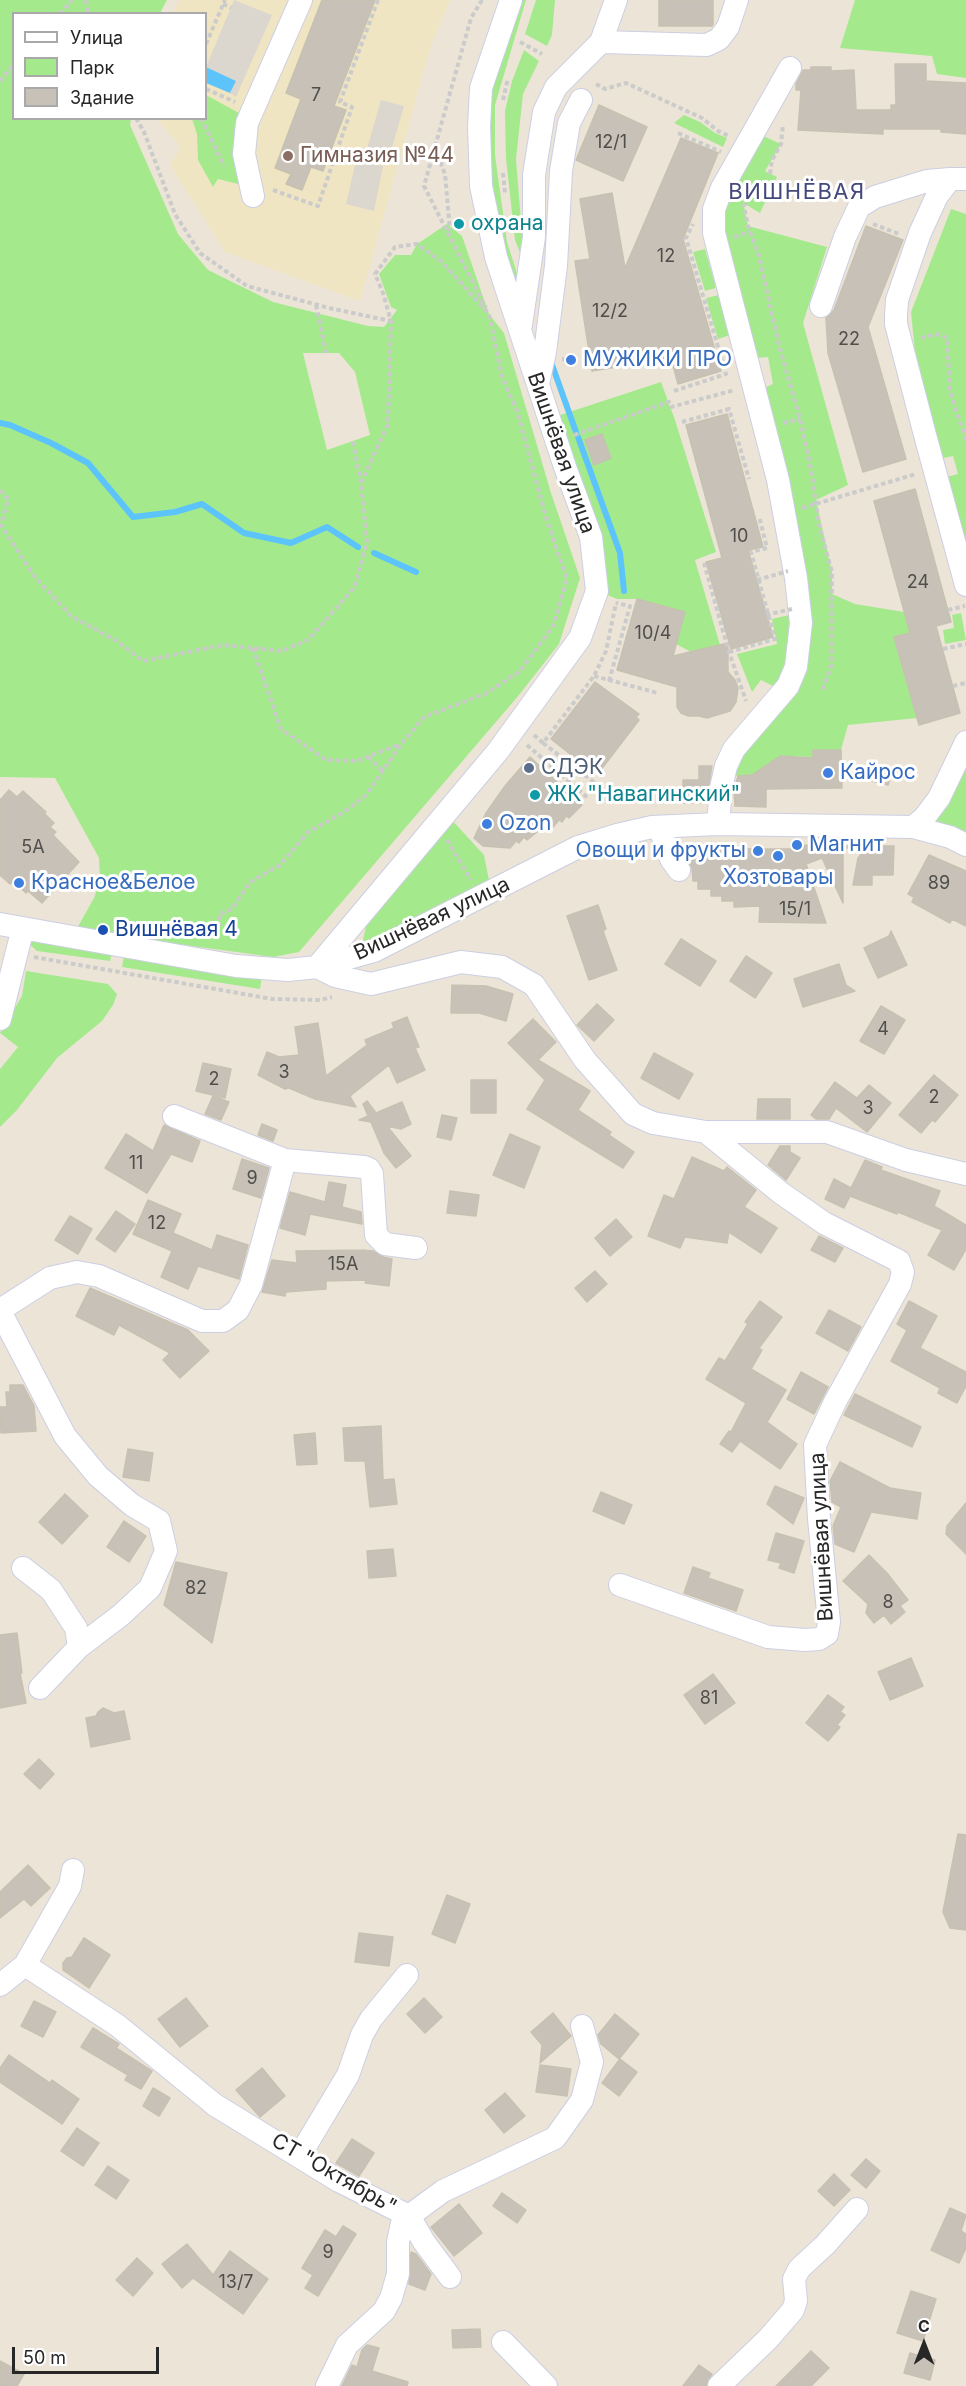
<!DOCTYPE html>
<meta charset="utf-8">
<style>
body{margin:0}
#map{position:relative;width:966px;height:2386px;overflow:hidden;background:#ece5d7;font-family:Inter,sans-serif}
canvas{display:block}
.legend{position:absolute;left:12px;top:12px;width:195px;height:108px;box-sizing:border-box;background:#fff;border:2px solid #a9a9a9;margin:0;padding:8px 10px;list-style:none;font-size:18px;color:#272727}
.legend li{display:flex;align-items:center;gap:12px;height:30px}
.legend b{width:30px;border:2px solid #a9a9a9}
.north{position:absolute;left:894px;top:2314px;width:60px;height:60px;-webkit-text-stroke:4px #fff;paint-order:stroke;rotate:0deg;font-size:16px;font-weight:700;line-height:24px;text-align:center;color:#272727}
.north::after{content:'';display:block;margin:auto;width:21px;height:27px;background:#272727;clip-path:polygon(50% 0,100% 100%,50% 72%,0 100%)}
.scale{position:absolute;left:12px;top:2347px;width:147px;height:27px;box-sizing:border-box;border:3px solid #272727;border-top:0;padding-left:8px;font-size:18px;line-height:21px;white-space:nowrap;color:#272727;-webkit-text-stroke:4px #fff;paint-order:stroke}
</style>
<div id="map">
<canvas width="966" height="2386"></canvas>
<ul class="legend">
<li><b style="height:8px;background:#fff"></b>Улица</li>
<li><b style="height:16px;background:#a4ea8c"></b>Парк</li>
<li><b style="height:16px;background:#c7c1b7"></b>Здание</li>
</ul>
<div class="north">С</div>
<div class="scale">50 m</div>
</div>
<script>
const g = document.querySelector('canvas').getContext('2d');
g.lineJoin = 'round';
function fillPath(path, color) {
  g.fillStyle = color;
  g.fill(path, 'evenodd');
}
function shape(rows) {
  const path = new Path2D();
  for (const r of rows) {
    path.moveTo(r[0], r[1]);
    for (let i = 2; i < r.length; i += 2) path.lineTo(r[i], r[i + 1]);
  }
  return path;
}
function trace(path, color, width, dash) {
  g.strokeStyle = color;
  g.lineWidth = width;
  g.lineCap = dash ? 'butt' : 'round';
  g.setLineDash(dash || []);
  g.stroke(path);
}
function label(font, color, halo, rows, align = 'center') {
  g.font = font + ' Inter,sans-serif';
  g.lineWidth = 6;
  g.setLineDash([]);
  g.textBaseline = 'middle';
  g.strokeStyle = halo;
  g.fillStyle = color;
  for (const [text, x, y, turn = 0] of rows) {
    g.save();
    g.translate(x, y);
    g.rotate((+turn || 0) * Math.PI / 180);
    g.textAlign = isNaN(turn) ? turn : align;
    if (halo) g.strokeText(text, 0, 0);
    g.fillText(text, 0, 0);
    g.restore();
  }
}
fillPath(shape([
 [179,0,450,0,430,48,360,301,225,252,170,165,181,147,157,119,206,118,206,14,173,13]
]), '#f0e5c3');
fillPath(shape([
 [0,0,167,0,160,13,14,14,14,118,131,119,130,125,178,234,208,270,273,302,368,326,384,327,397,310,391,307,379,274,395,255,411,255,417,244,447,224,462,236,489,314,504,333,551,493,580,578,559,644,519,695,299,952,273,957,170,943,124,933,76,930,94,898,100,881,99,858,55,778,0,777],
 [303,353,339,353,355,372,370,435,327,450],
 [515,0,526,0,495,105,495,155,507,242,521,286,517,297,501,257,484,129,487,90],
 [536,0,555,0,552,35,547,46,525,34],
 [855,0,966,0,966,78,937,74,932,56,840,48],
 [524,50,539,61,523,94,516,159,522,234,527,258,524,263,515,240,506,159,505,111,512,81],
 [206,95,241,114,246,186,218,179,213,187,198,160,197,134,192,119,206,118],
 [684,115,700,122,715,133,727,138,723,147,674,123],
 [759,134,781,144,765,171,777,177,760,213,745,204,744,206,748,226,827,247,803,323,848,485,816,500,832,572,832,594,855,604,904,612,910,633,895,637,917,718,848,725,841,750,813,750,813,757,780,756,752,775,735,776,743,752,803,670,760,390,773,384,768,357,754,358,718,231,726,189],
 [951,209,966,214,966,560,943,478,958,474,953,456,939,459,915,353,911,312],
 [705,249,716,288,705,291,693,252],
 [719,295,730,335,718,339,706,298],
 [661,382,675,420,716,552,695,560,720,645,691,652,676,644,685,612,637,599,617,599,598,591,551,418],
 [961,613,966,640,945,644,943,630,954,628,952,615],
 [789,615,790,627,785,664,775,687,761,680,752,692,737,654,777,644,772,619],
 [966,762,966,834,923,825],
 [451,819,484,855,490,885,361,948,367,923],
 [30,934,113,948,110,961,37,951,27,942],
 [125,951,262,975,260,989,122,967],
 [26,971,108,984,117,994,113,1005,102,1021,57,1058,17,1110,0,1127,0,1069,18,1047,0,1033,22,996]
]), '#a4ea8c');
fillPath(shape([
 [234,0,272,15,236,97,230,93,236,81,206,67],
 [381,100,404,106,389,158,366,152],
 [356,161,383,166,374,211,346,204]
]), '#dbd7ce');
fillPath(shape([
 [206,67,236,81,230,93,206,83]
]), '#5dc4fb');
trace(shape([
 [551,362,576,432],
 [0,423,10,425,51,443,88,463,133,517,175,512,202,504,244,533,291,543,327,527,358,547],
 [578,437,620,553,624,591],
 [374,553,416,572]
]), '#5dc4fb', 6);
const building = shape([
 [322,0,375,0,334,106,346,110,323,171,311,167,302,190,286,184,291,174,275,168,301,99,286,93,322,0],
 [659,0,713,0,713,24,712,26,659,26,659,0],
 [895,64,926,64,926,81,966,83,966,134,941,132,941,129,883,129,883,134,798,130,801,90,796,90,796,84,803,70,811,70,811,67,831,67,831,71,854,70,856,110,891,110,891,105,896,105,895,64],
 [599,105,647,127,623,181,576,160,599,105],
 [681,138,718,153,683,239,721,371,678,384,671,358,592,371,575,261,590,259,580,199,612,193,625,268,681,138],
 [866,226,903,240,868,327,906,459,863,472,828,353,826,318,834,310,866,226],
 [727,414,763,547,748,550,773,637,731,649,706,562,722,558,686,425,727,414],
 [602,434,611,458,594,465,585,440,602,434],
 [915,489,951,622,936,626,960,713,919,725,894,637,910,633,874,501,915,489],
 [637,599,685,612,673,656,728,643,728,672,735,680,738,688,736,702,730,711,707,718,699,716,688,716,681,713,677,707,677,687,617,670,637,599],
 [595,682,639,714,636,717,639,720,600,771,596,768,593,772,551,739,595,682],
 [813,750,841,750,842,788,766,789,766,807,735,806,734,790,738,776,752,775,780,756,813,758,813,750],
 [530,757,582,805,569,818,566,816,562,822,559,820,553,827,550,825,545,831,542,828,527,840,524,837,519,843,516,841,510,848,483,846,474,838,486,813,505,786,530,757],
 [699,766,712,766,706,803,683,803,683,780,699,780,699,766],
 [875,766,893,770,888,785,872,781,875,766],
 [9,790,17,797,23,791,46,812,44,813,54,823,50,827,56,832,53,835,79,862,42,903,28,891,26,893,13,881,10,884,0,875,0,800,9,790],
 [791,845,852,846,843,850,843,903,822,858,806,864,826,923,759,922,760,906,734,907,734,901,722,901,722,896,711,896,711,889,698,889,698,881,693,881,692,868,682,849,791,849,791,845],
 [868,846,894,846,893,875,872,875,872,885,853,885,858,858,868,846],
 [929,855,966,871,966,926,952,919,950,923,912,902,914,897,908,894,929,855],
 [598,905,606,929,603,931,617,970,589,980,567,916,598,905],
 [891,931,907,965,878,978,864,948,889,936,891,931],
 [681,939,716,961,700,986,665,964,681,939],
 [746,956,772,973,755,998,730,981,746,956],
 [839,964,846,985,855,991,803,1007,794,979,839,964],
 [452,985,486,986,513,994,506,1021,479,1013,451,1013,452,985],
 [597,1004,614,1020,594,1041,577,1025,597,1004],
 [881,1006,905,1020,884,1054,860,1041,881,1006],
 [407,1017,419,1047,415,1048,425,1070,397,1083,389,1065,350,1096,356,1107,315,1099,289,1088,285,1089,258,1075,267,1052,279,1057,299,1055,295,1027,318,1023,326,1076,367,1045,365,1040,394,1028,392,1023,407,1017],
 [533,1019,556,1042,538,1060,590,1091,578,1110,611,1132,609,1135,634,1152,623,1168,527,1109,545,1080,508,1043,533,1019],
 [654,1053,693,1074,679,1099,641,1078,654,1053],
 [203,1063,231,1069,225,1098,196,1091,203,1063],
 [934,1075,958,1095,935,1122,932,1120,921,1133,899,1115,934,1075],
 [471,1080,496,1080,496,1113,471,1113,471,1080],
 [835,1082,857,1098,869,1085,891,1103,867,1132,836,1108,829,1119,816,1119,811,1115,835,1082],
 [213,1096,229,1102,221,1120,205,1114,213,1096],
 [758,1099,790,1099,790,1119,757,1119,758,1099],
 [367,1101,376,1113,402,1102,411,1124,401,1129,387,1126,411,1156,396,1168,384,1153,371,1122,359,1120,368,1116,363,1104,367,1101],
 [442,1115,457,1118,451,1140,437,1137,442,1115],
 [262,1124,277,1130,273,1141,258,1135,262,1124],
 [164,1125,200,1141,192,1162,171,1154,147,1193,105,1168,126,1134,153,1151,164,1125],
 [510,1134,540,1147,524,1188,493,1175,510,1134],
 [780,1146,790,1146,790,1152,800,1158,786,1180,768,1165,780,1146],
 [692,1157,724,1171,727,1167,756,1190,744,1207,777,1228,761,1253,729,1232,727,1243,685,1237,680,1248,648,1236,664,1195,674,1199,692,1157],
 [242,1159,269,1168,261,1198,233,1189,242,1159],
 [865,1160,882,1167,881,1170,940,1191,934,1206,966,1225,966,1249,954,1270,928,1255,942,1230,898,1212,897,1214,850,1196,844,1208,825,1199,834,1179,851,1188,865,1160],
 [329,1182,346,1185,342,1207,361,1212,362,1224,310,1214,305,1235,280,1228,290,1192,325,1202,329,1182],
 [450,1191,479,1195,476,1216,447,1213,450,1191],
 [148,1200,181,1214,173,1233,212,1250,217,1235,248,1245,239,1279,198,1266,188,1289,161,1277,172,1251,133,1234,148,1200],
 [116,1211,135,1224,115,1252,96,1239,116,1211],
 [70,1216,92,1229,78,1254,55,1240,70,1216],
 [616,1219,632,1237,610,1256,595,1238,616,1219],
 [819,1236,843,1248,835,1262,811,1250,819,1236],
 [362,1250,373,1251,383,1257,392,1259,389,1286,365,1283,366,1280,326,1281,326,1289,286,1292,285,1296,262,1292,272,1260,297,1263,296,1251,362,1250],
 [595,1271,607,1284,587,1302,575,1288,595,1271],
 [90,1288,188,1330,209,1351,180,1378,163,1360,170,1353,119,1325,114,1335,76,1316,90,1288],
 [760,1301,782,1317,759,1348,762,1350,751,1369,786,1390,767,1422,797,1444,780,1469,740,1441,732,1452,720,1444,729,1431,731,1432,746,1403,706,1379,719,1358,725,1361,748,1324,745,1322,760,1301],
 [909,1301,937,1316,920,1348,966,1372,966,1386,957,1403,938,1393,940,1388,891,1361,907,1330,897,1324,909,1301],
 [829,1310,861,1327,848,1351,816,1333,829,1310],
 [801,1372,828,1387,814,1414,787,1399,801,1372],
 [10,1385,23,1385,34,1406,36,1431,1,1433,0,1407,7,1407,6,1392,10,1392,10,1385],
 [855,1394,921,1427,912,1447,844,1415,855,1394],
 [381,1426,383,1480,394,1479,397,1504,370,1507,365,1461,345,1461,343,1428,381,1426],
 [315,1433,317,1464,297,1465,294,1435,315,1433],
 [128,1449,153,1453,149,1481,123,1477,128,1449],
 [840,1462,890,1488,921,1493,917,1519,871,1512,854,1552,835,1544,833,1526,841,1507,832,1502,830,1481,840,1462],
 [775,1486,804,1498,793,1524,767,1504,775,1486],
 [601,1492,632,1505,624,1524,593,1511,601,1492],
 [65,1494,88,1516,62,1544,39,1522,65,1494],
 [966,1503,966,1554,946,1534,947,1526,966,1503],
 [124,1521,146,1536,129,1562,107,1547,124,1521],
 [776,1533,804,1541,794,1573,779,1568,781,1563,768,1560,776,1533],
 [393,1549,396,1576,369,1578,367,1551,393,1549],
 [869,1555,887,1573,908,1600,900,1606,905,1612,891,1624,884,1615,874,1623,866,1613,868,1604,843,1581,869,1555],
 [176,1562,227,1573,212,1643,164,1605,176,1562],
 [693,1567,710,1573,708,1578,743,1590,736,1611,684,1593,693,1567],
 [17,1633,22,1673,20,1673,26,1703,0,1708,0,1635,17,1633],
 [911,1658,923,1686,890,1700,878,1672,911,1658],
 [713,1674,735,1703,705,1724,684,1695,713,1674],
 [828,1695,844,1707,840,1712,845,1715,837,1725,840,1727,828,1741,806,1723,828,1695],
 [103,1708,114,1713,124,1711,130,1739,91,1747,86,1718,96,1716,98,1712,103,1708],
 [39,1759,54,1774,40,1789,24,1774,39,1759],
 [958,1834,966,1835,966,1930,950,1928,943,1912,958,1834],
 [28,1865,50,1888,31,1906,24,1899,0,1918,0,1892,28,1865],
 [447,1895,470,1904,455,1943,432,1934,447,1895],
 [359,1933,393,1937,389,1966,355,1962,359,1933],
 [84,1938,110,1955,89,1988,63,1970,63,1963,67,1958,72,1957,84,1938],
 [186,1998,208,2026,180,2047,158,2019,186,1998],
 [424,1998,442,2017,425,2033,407,2014,424,1998],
 [34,2001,56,2012,43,2037,21,2026,34,2001],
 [553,2013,571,2036,540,2063,542,2045,531,2032,553,2013],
 [615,2014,639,2034,619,2059,601,2044,598,2035,615,2014],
 [93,2028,119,2044,116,2048,152,2071,141,2089,125,2080,128,2075,81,2047,93,2028],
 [9,2055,50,2083,52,2080,79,2099,62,2124,0,2082,0,2068,9,2055],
 [620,2059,637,2072,619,2096,602,2083,620,2059],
 [540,2065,571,2069,567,2096,536,2092,540,2065],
 [262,2068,285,2096,260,2117,236,2090,262,2068],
 [153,2088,170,2098,159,2116,143,2106,153,2088],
 [505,2093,525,2116,504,2133,485,2110,505,2093],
 [77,2128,99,2143,83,2166,61,2151,77,2128],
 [352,2139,374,2153,359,2176,336,2163,352,2139],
 [866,2159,880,2171,866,2188,851,2175,866,2159],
 [108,2166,129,2180,116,2199,95,2185,108,2166],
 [834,2174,850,2190,834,2206,818,2191,834,2174],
 [502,2193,526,2210,517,2223,493,2206,502,2193],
 [459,2204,482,2233,454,2256,431,2227,459,2204],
 [950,2208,966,2215,961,2231,966,2234,966,2248,959,2263,931,2250,950,2208],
 [343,2226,356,2234,318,2296,305,2288,313,2275,302,2268,325,2230,336,2237,343,2226],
 [187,2244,213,2275,230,2251,268,2279,243,2314,193,2278,182,2288,162,2264,187,2244],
 [411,2252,416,2254,431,2274,425,2290,409,2284,411,2252],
 [137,2258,153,2273,133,2296,116,2280,137,2258],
 [911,2291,936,2299,923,2341,897,2333,911,2291],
 [480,2329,481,2347,453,2348,452,2330,480,2329],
 [367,2345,379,2348,372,2371,408,2382,407,2386,342,2386,352,2365,357,2367,362,2350,367,2345],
 [811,2351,829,2368,811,2386,776,2386,811,2351],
 [910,2353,935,2360,930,2380,904,2373,910,2353],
 [0,2361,24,2374,17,2386,0,2386,0,2361],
 [699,2365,712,2374,706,2386,683,2386,699,2365]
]);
fillPath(building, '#c7c1b7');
trace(building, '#c7c1b1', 1.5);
const minor = shape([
 [601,42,707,45,719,39,728,27,737,0],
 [966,179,950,179,937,196,920,233,897,300,896,316,896,324,925,435,966,585],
 [253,196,244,154,247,123,301,0],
 [821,306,845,237,859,207,875,197,904,188,927,181,950,179],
 [521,325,534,237,534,175,544,112,556,87,601,42,616,0],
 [538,384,545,352,556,266,561,171,569,123,581,100],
 [718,824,721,788,726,766,734,749,788,686,796,667,801,623,796,578,778,480,714,233,714,209,722,188,790,68],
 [659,827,671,859,679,870],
 [913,827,924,818,939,798,966,742],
 [0,924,236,966,288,970,317,967,374,951,578,847,617,835,652,827,718,824,913,827,950,837,966,845],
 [317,967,498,751,580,638,597,591,591,537,565,467,496,257,481,186,479,127,481,88,511,0],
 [317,967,335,976,371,984,461,962,502,967,534,985,585,1060,633,1114,653,1123,706,1132,827,1132,906,1160,966,1174],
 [0,1019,23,928],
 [174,1116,285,1160,364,1167,369,1169,372,1174,376,1235,385,1244,416,1248],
 [0,1310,50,1278,77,1272,99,1276,202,1321,223,1321,238,1310,251,1285,285,1160],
 [0,1311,65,1436,98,1476,132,1505,159,1521,166,1551,150,1588,121,1615,79,1647,40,1688],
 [23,1568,51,1590,76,1628,79,1647],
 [620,1585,768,1637,805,1640,819,1639,827,1634,829,1622,819,1519,815,1445,835,1402,900,1284,903,1272,899,1261,824,1223,781,1193,706,1132],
 [25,1965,117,2025,215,2105,339,2181,409,2216,443,2191,555,2138,582,2100,592,2062,582,2026],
 [0,1985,25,1965,70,1886,73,1870],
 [300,2155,348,2075,362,2035,371,2019,407,1975],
 [503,2342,546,2386],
 [327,2386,347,2345,384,2311,391,2298,398,2274,398,2242,402,2223,409,2216,424,2242,450,2277],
 [719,2386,768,2339,793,2310,796,2301,794,2279,799,2269,825,2245,857,2209]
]);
trace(minor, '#cccee3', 24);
trace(shape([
 [86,0,88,14],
 [482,0,471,18,424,186,486,308],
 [223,4,231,8],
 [60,14,72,0],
 [520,42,542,54],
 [206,44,225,0],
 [0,81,14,64],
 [596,84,605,89,626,83,702,118,718,131,729,136],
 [206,89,235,102],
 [503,100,508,78],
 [136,118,144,132,175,214,200,253,247,286,329,308,391,321],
 [201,118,224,166],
 [678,133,721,152],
 [435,148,445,174,450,231],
 [503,173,505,193],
 [770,174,772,160,781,144,783,125],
 [273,190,318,206,352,107,340,102,378,0],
 [746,203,744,206,748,226,759,256,779,345,800,419,811,469,819,525,832,572,831,666,822,692],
 [873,224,899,234],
 [734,237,750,232],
 [316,305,326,353],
 [921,338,938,334,947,338,950,392,966,440],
 [562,359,571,360],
 [674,391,726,374,686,238,693,224],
 [682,422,729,409,749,479],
 [783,423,800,419],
 [574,435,669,402,671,407,735,390],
 [353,442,361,482],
 [0,490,8,499,1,525,34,576,71,616,117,641,143,661,223,645,282,651,308,640,354,588,367,542,361,483,388,424,391,321,383,293,375,274,395,247,417,244,442,262,489,314,502,377,517,411,547,521,567,579,553,626,520,671,487,693,424,717,402,743,366,795,344,812,308,832,280,865,250,882,232,909,219,914,220,924,197,931,155,925,144,928],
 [802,508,916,474],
 [704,563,728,649,746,701],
 [948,610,965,606],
 [253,648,281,729,326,760,357,761,400,744],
 [943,649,966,644],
 [729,652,775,639,751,552,767,548,759,516],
 [594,676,658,693],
 [609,681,630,606,616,603],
 [953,686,966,683],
 [534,735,543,743,594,676,606,651,616,603],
 [543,743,595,783],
 [527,745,588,798],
 [368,757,383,771],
 [447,840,471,880],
 [34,957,272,999,320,1000,332,997]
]), '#cbcbcb', 4, [4.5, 3]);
trace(minor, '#fff', 22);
trace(shape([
 [757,580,788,571],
 [766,615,792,609]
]), '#cbcbcb', 4, [4.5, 3]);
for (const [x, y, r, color] of [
 [288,156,6,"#8d6e63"],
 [459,224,6,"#0f9aa8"],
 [571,360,6,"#3f7fe0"],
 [529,768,6,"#5c6f8a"],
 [828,773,6,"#3f7fe0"],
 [535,795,6,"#0f9aa8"],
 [487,824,6,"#3f7fe0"],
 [797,845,6,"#3f7fe0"],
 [758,851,6,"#3f7fe0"],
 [778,856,6,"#3f7fe0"],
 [19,883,6,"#3f7fe0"],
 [103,930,6,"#1a4fb4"]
]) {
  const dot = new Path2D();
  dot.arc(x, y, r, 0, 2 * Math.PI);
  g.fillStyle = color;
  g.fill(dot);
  trace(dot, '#fff', 2);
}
label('18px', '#4f4e4b', null, [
 ["7",316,96],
 ["12/1",611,143],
 ["12",666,257],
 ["12/2",610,312],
 ["22",849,340],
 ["10",739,537],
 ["24",918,583],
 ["10/4",653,634],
 ["5А",33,848],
 ["89",939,884],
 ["15/1",795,910],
 ["4",883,1030],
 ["3",284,1073],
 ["2",214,1080],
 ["2",934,1098],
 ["3",868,1109],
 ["11",136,1164],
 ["9",252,1179],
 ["12",157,1224],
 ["15А",343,1265],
 ["82",196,1589],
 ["8",888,1603],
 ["81",709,1699],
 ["9",328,2253],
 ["13/7",236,2283]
]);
label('21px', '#785e54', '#fff', [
 ["Гимназия №44",300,156]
], 'left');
label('21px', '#0d838f', '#fff', [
 ["охрана",471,224],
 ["ЖК \"Навагинский\"",547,795]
], 'left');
label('21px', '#366cbe', '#fff', [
 ["МУЖИКИ ПРО",583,360],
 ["Кайрос",840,773],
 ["Ozon",499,824],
 ["Магнит",809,845],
 ["Овощи и фрукты",746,851,"right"],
 ["Хозтовары",778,878,"center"],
 ["Красное&Белое",31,883]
], 'left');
label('21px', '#272727', '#fff', [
 ["Вишнёвая улица",561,453,71],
 ["Вишнёвая улица",432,919,-25],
 ["Вишнёвая улица",822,1537,-93],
 ["СТ \"Октябрь\"",334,2174,30]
]);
label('21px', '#4e5e75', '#fff', [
 ["СДЭК",541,768]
], 'left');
label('21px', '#164399', '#fff', [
 ["Вишнёвая 4",115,930]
], 'left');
g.letterSpacing = '1.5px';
label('22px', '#44497c', '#fff', [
 ["ВИШНЁВАЯ",797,192]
]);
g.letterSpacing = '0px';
</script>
